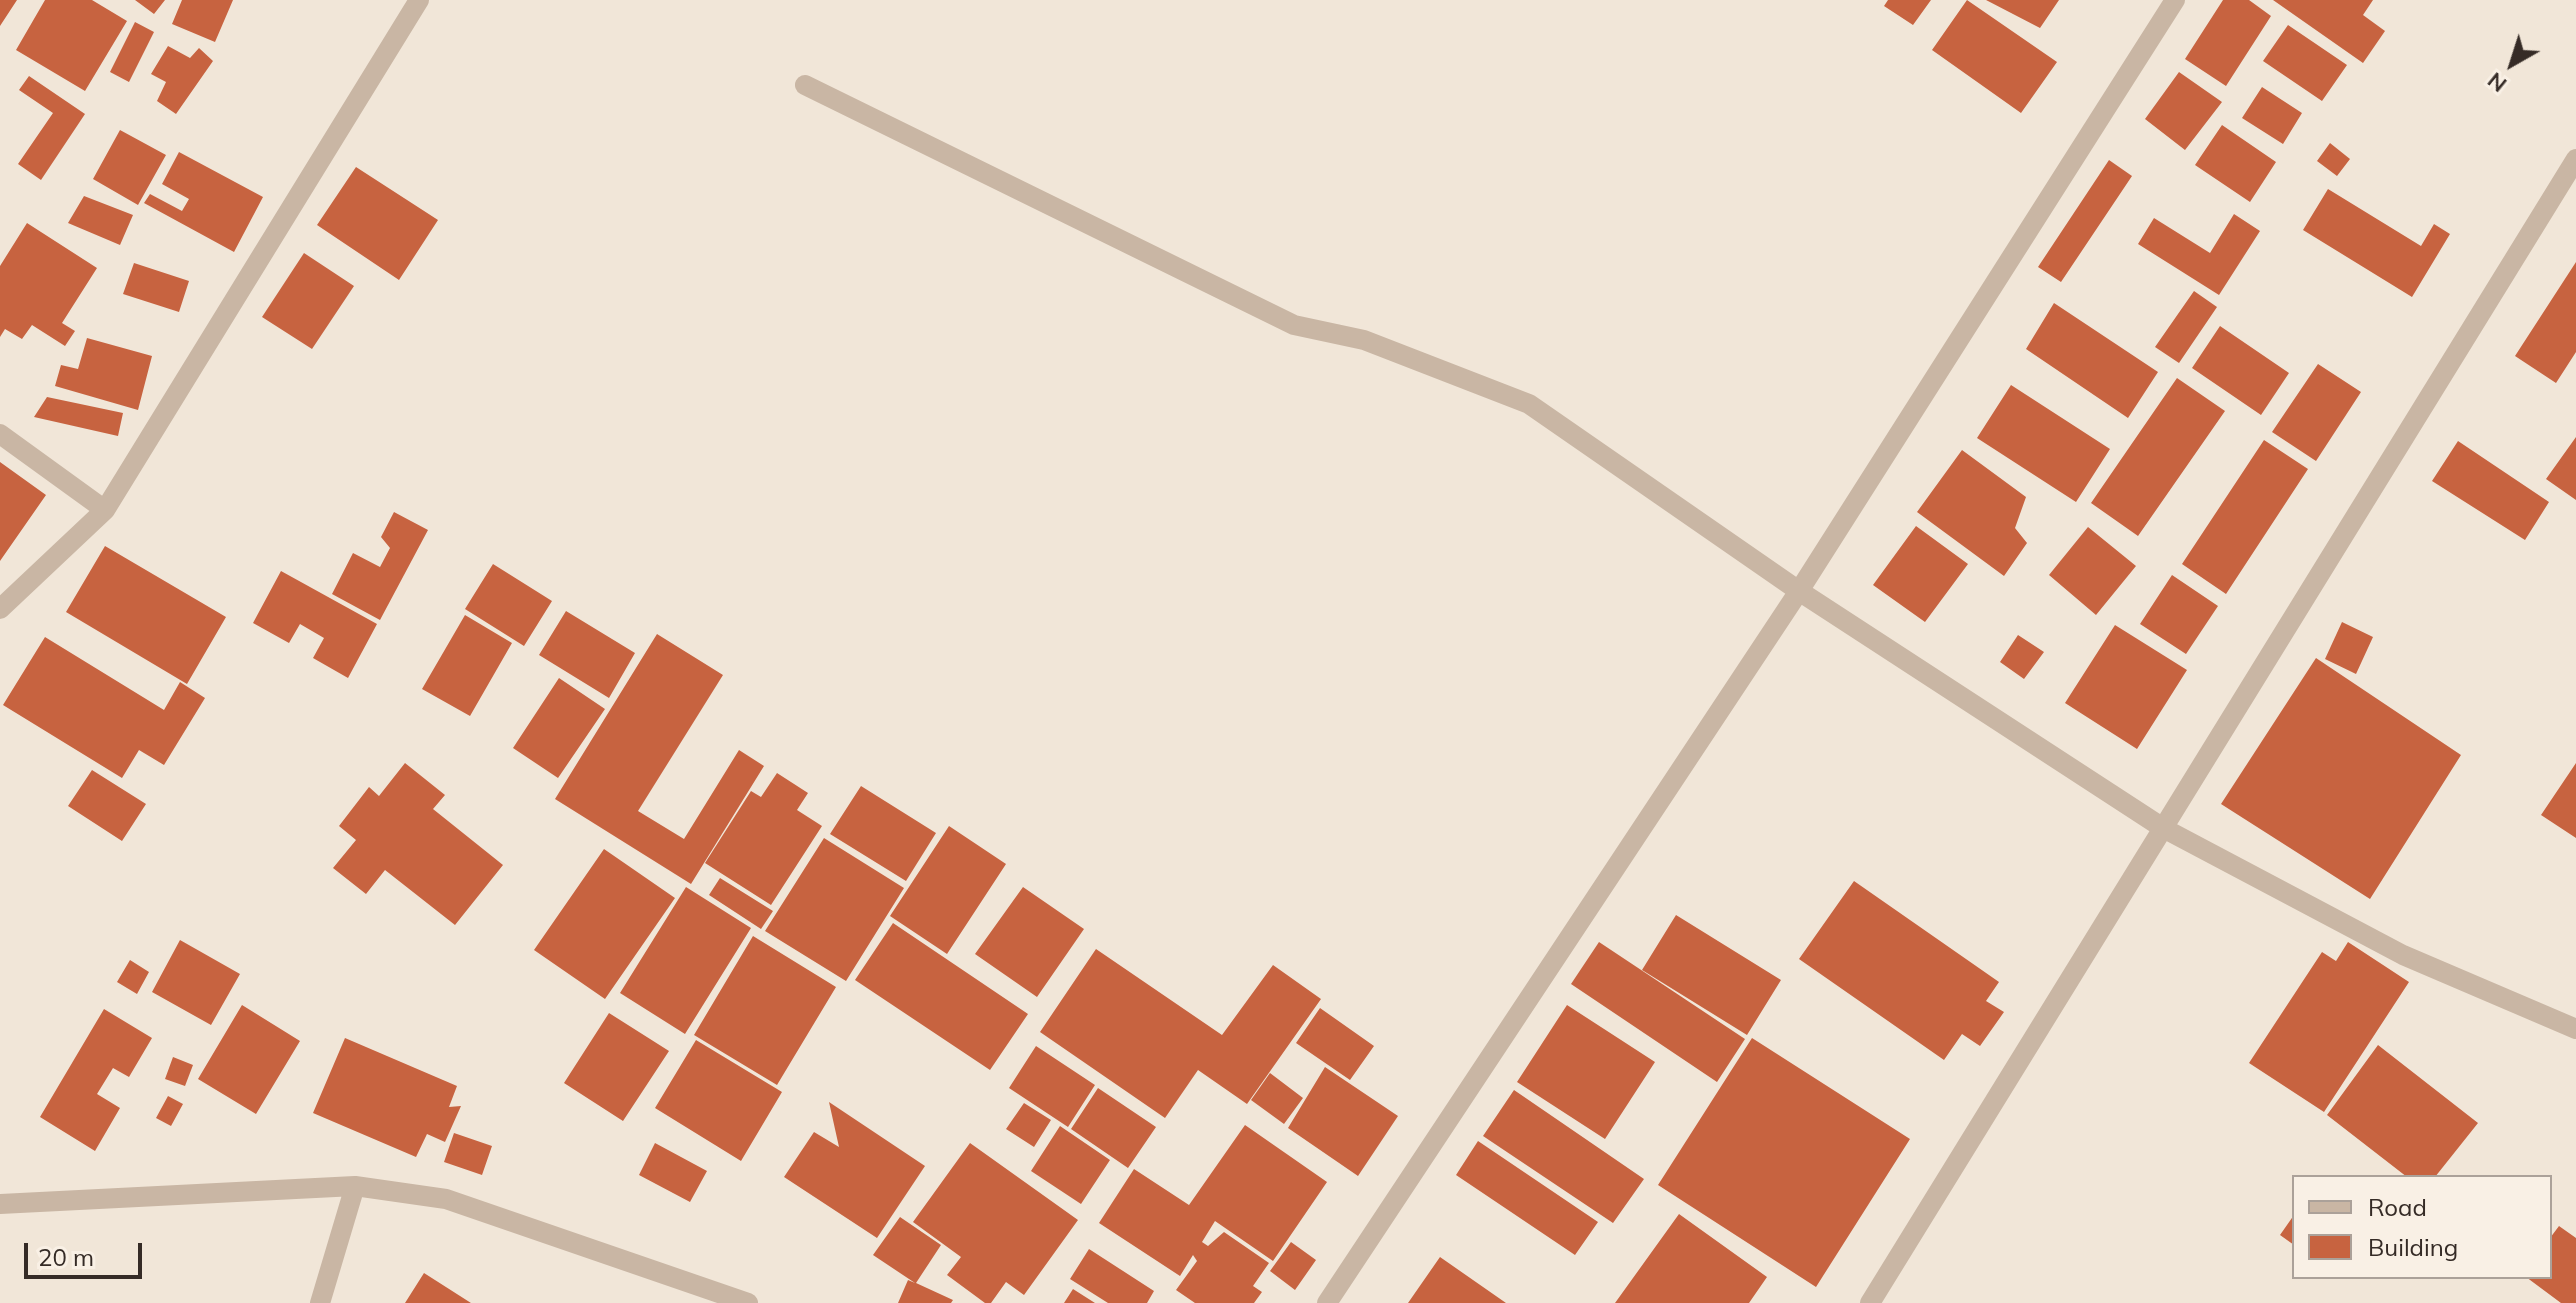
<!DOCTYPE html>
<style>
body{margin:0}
#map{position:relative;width:2576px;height:1303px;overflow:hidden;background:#f1e6d8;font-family:Mulish,sans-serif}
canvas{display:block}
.legend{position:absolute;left:2292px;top:1175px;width:260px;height:104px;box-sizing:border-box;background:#f9f0e5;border:2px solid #aba199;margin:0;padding:10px 14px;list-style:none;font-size:24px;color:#352b26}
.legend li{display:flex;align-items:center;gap:16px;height:40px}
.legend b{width:40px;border:2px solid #aba199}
.north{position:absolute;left:2472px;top:24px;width:80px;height:80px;-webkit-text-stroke:6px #f9f0e5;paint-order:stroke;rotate:219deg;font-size:22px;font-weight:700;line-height:32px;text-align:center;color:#352b26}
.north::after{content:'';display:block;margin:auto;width:28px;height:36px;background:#352b26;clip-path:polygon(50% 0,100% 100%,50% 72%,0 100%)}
.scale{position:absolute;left:24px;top:1243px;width:118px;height:36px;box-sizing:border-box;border:4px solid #352b26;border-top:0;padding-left:10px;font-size:24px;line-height:28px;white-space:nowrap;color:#352b26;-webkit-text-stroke:6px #f9f0e5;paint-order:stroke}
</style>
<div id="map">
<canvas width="2576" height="1303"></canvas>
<ul class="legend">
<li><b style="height:10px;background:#c9b6a4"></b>Road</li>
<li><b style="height:22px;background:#c76340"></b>Building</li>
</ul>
<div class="north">N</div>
<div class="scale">20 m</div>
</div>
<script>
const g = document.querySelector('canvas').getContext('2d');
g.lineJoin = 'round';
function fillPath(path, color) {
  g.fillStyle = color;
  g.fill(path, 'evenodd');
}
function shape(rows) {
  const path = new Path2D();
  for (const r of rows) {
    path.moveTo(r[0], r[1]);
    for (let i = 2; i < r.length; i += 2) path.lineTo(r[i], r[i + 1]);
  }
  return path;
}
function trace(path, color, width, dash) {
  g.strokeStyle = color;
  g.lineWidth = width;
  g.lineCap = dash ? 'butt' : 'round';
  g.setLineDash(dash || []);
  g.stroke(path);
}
fillPath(shape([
 [0,0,17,0,0,26],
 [45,0,92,0,127,21,85,91,16,50],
 [135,0,165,0,154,14],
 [182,0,233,0,215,42,172,24],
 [1888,0,1931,0,1913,25,1884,6],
 [1967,0,2057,62,2021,113,1932,50],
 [1986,0,2059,0,2040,28],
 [2223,0,2249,0,2271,16,2226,86,2185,59],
 [2273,0,2373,0,2363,15,2385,31,2363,63],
 [135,22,154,32,129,82,110,72],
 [2288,25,2347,65,2322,101,2263,61],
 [168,46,190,58,199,48,213,61,176,114,157,101,166,82,151,74],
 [2179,72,2222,102,2185,150,2145,119],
 [29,76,85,114,41,180,18,164,53,113,19,90],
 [2262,87,2302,113,2283,144,2242,118],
 [2222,125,2276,162,2250,202,2195,165],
 [120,130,166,155,138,205,93,179],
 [2330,143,2350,159,2337,176,2317,161],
 [179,152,263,197,234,252,144,203,150,194,182,211,189,199,162,184],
 [2109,160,2132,176,2061,282,2038,267],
 [356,167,438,220,399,280,317,225],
 [2328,189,2421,246,2434,224,2450,234,2412,297,2303,230],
 [84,196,133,215,120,245,68,223],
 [2234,214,2260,231,2219,295,2138,244,2154,218,2210,253],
 [27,223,97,268,62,323,75,331,65,346,32,325,22,339,5,329,0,337,0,266],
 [304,253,354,286,312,349,262,317],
 [2576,262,2576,352,2556,383,2515,356],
 [134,263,189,281,179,312,123,294],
 [2194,291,2217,307,2179,363,2155,347],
 [2054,303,2158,372,2128,418,2026,349],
 [2220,326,2289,373,2261,415,2192,368],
 [87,338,152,356,138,410,55,386,61,365,78,369],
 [2318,364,2361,392,2316,461,2272,432],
 [2177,378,2225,411,2138,536,2091,503],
 [2011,385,2110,449,2076,502,1977,438],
 [47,397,123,413,118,436,34,417],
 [2576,437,2576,500,2546,479],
 [2264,440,2308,469,2226,594,2182,564],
 [2458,441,2549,502,2525,540,2432,481],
 [1962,450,2026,497,2015,528,2027,543,2004,576,1917,512],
 [0,462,46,495,0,561],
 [394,512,428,530,380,620,332,594,353,553,380,567,390,548,381,537],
 [1916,526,1968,564,1925,622,1873,585],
 [2088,527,2136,566,2096,615,2049,575],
 [105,546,226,617,187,684,66,612],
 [493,564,552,601,524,646,465,609],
 [281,571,377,624,348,678,313,658,324,638,300,624,289,643,253,623],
 [2172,575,2218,606,2186,654,2140,624],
 [566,611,635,653,609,698,539,655],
 [465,615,512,643,470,716,422,689],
 [2342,622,2373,637,2356,674,2325,659],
 [2115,625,2187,670,2137,749,2065,703],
 [657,634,723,675,638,811,684,839,739,750,764,766,691,884,555,799],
 [2018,635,2044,652,2024,679,2000,662],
 [45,637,164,710,180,682,205,698,164,765,139,750,122,778,3,705],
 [2316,658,2461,755,2370,899,2221,804],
 [559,678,605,709,558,778,513,748],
 [405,763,445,795,433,809,503,865,455,925,385,870,366,894,333,868,356,840,339,826,369,787,379,796],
 [2576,763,2576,838,2541,815],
 [92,770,146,804,122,841,68,806],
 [777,773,808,793,797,810,822,826,771,905,705,863,751,791,761,797],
 [861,786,936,833,906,881,830,834],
 [949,826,1006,864,947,954,890,916],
 [824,838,904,888,846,981,765,931],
 [604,849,675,898,605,999,534,950],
 [720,878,773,911,761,929,709,895],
 [1854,881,1999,982,1986,1001,2004,1012,1980,1046,1962,1034,1944,1060,1799,959],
 [686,887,751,928,685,1034,620,993],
 [1023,887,1084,929,1037,997,975,954],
 [1676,915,1781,980,1747,1035,1642,970],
 [893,923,1028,1014,990,1070,855,980],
 [753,936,836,987,777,1085,694,1035],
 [180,940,240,974,211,1025,152,992],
 [1599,942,1745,1039,1717,1082,1571,984],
 [2348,942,2409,982,2324,1112,2249,1063,2322,952,2336,961],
 [1096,949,1222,1035,1273,965,1321,999,1247,1104,1198,1070,1165,1118,1040,1032],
 [130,960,149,972,137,994,117,982],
 [242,1005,300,1041,256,1114,198,1079],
 [1567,1005,1655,1062,1605,1139,1517,1082],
 [1320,1008,1374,1046,1350,1080,1296,1043],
 [104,1009,152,1038,129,1077,113,1068,97,1094,120,1108,95,1151,40,1117],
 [609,1013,669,1051,623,1121,564,1083],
 [345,1038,457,1086,449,1107,461,1106,445,1142,427,1134,416,1157,313,1113],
 [1752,1038,1910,1139,1816,1287,1658,1185],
 [696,1040,782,1092,741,1161,655,1108],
 [2378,1045,2478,1123,2435,1177,2407,1177,2327,1115],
 [1036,1046,1095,1085,1068,1127,1009,1088],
 [173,1057,193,1065,185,1086,165,1079],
 [1325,1067,1398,1116,1358,1176,1288,1128],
 [1270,1073,1303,1098,1284,1124,1251,1100],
 [1098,1088,1156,1127,1128,1168,1071,1129],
 [1514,1090,1644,1179,1613,1223,1483,1136],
 [168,1096,183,1104,171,1126,156,1118],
 [829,1102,925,1166,877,1238,784,1177,814,1132,839,1147],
 [1024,1103,1051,1120,1034,1147,1006,1129],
 [1245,1125,1327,1182,1273,1261,1215,1221,1202,1242,1208,1246,1224,1232,1269,1263,1253,1286,1262,1292,1254,1303,1195,1303,1176,1290,1197,1261,1193,1255,1180,1276,1099,1223,1134,1169,1189,1205],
 [1060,1126,1110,1160,1081,1204,1031,1171],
 [454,1133,492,1146,482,1175,444,1162],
 [1478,1141,1598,1222,1575,1255,1456,1175],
 [655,1143,707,1171,690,1202,639,1175],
 [970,1143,1078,1220,1024,1295,1006,1282,991,1303,985,1303,947,1275,961,1257,913,1222],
 [1679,1214,1767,1277,1749,1303,1615,1303],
 [2294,1215,2294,1245,2280,1235],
 [900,1217,941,1245,916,1283,953,1300,951,1303,898,1303,908,1280,915,1283,873,1255],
 [2559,1226,2576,1238,2576,1303,2561,1303,2526,1277,2550,1277,2550,1238],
 [1291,1242,1316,1260,1295,1290,1270,1271],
 [1089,1249,1154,1291,1147,1303,1108,1303,1070,1279],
 [1440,1257,1506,1303,1408,1303],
 [424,1273,471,1303,405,1303],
 [1073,1289,1095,1303,1064,1303]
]), '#c76340');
trace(shape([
 [805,85,1294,325,1364,340,1529,404,1799,591,2163,828,2403,955,2576,1029],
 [0,434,105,510],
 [0,609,105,510,419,0],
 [0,1204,355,1186,446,1199,748,1303],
 [320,1303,355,1186],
 [1327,1303,1799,591,2175,0],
 [1870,1303,2576,159]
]), '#c9b6a4', 20);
</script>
